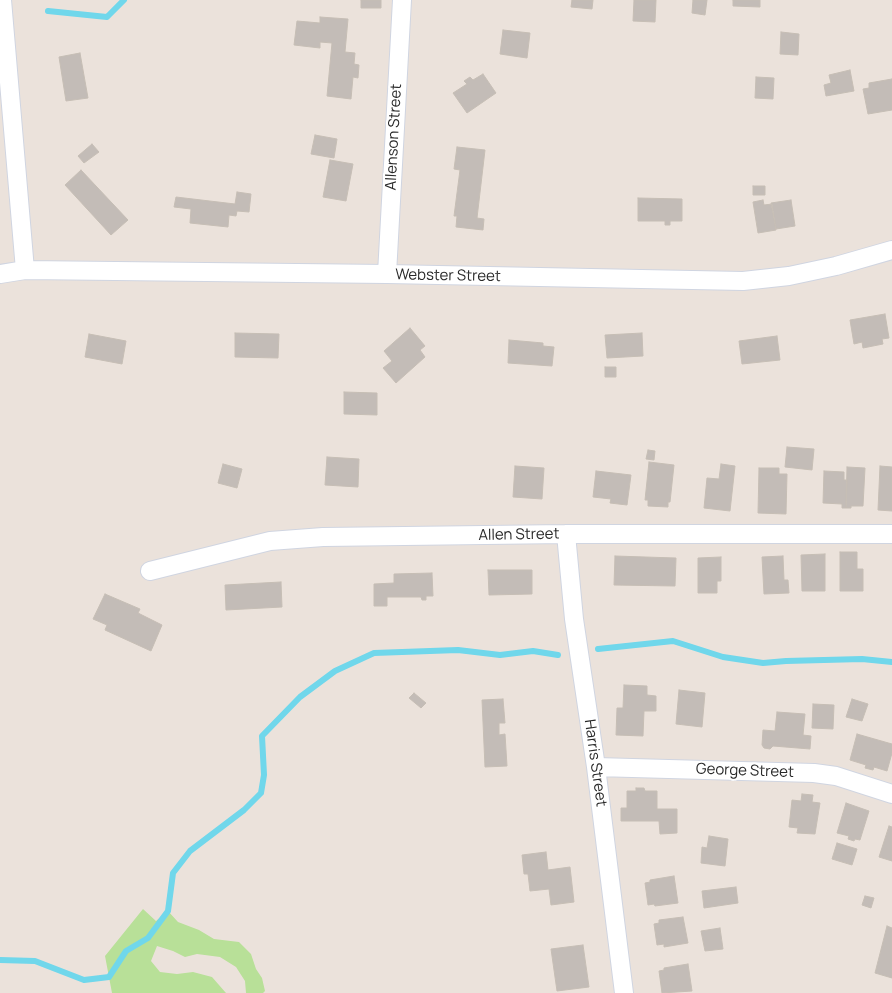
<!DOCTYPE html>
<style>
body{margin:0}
canvas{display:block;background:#ebe2db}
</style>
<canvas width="892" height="993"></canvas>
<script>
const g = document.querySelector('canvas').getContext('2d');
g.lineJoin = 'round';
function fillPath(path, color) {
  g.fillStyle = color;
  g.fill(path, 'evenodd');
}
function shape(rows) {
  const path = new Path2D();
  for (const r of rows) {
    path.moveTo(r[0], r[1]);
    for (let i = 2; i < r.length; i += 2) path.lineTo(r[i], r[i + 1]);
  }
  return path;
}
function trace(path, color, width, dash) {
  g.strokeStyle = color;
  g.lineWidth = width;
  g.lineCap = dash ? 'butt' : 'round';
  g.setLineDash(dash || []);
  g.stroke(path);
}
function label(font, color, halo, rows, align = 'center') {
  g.font = font + ' Manrope,sans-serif';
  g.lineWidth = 4;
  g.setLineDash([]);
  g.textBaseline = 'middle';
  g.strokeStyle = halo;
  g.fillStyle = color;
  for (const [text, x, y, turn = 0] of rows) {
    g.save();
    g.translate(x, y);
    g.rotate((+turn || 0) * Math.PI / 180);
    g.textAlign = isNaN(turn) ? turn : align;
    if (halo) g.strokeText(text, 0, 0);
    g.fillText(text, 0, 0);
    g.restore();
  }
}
fillPath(shape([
 [143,909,156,921,168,911,178,922,199,930,214,939,239,942,251,954,256,969,262,978,265,991,263,993,246,993,245,981,236,967,220,957,197,954,185,957,173,951,157,946,151,961,160,972,177,974,193,972,212,977,226,993,112,993,105,956]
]), '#b8e098');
trace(shape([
 [48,11,107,17,124,0],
 [598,649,673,641,723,657,763,663,786,661,862,659,892,662],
 [0,960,35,961,84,980,109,977,126,951,148,938,168,911,173,873,190,851,244,810,261,793,264,775,262,736,300,697,335,671,374,653,458,650,500,655,533,651,558,655]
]), '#70d7eb', 6);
const building = shape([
 [361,0,381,0,381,8,361,8,361,0],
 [572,0,593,0,592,9,571,7,572,0],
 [634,0,656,0,655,22,633,21,634,0],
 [693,0,707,0,705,15,692,13,693,0],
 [733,0,760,0,760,7,733,6,733,0],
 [320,17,348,19,345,52,355,53,354,64,359,65,358,78,353,77,351,99,327,96,332,43,320,42,320,48,294,45,297,21,320,23,320,17],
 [503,30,530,33,527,58,500,54,503,30],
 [781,32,799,34,798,55,780,54,781,32],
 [80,53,88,98,66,101,59,57,80,53],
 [850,70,854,91,826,96,824,85,831,83,829,75,850,70],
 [483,74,496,93,467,113,453,93,467,84,464,81,470,77,473,80,483,74],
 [756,77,774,78,773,99,755,98,756,77],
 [892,79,892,110,868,114,863,89,869,88,869,83,892,79],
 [315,135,337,139,334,158,311,154,315,135],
 [92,144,99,152,84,163,78,156,92,144],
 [457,147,485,150,477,218,484,219,483,230,456,227,457,216,454,216,460,170,454,169,457,147],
 [330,160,353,164,346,201,323,197,330,160],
 [81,170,128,220,111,235,65,185,81,170],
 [753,186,765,186,765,195,753,195,753,186],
 [237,192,251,194,249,212,237,211,236,216,229,215,228,227,190,223,191,209,174,207,176,197,235,204,237,192],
 [638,198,682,199,682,221,670,221,670,225,665,225,665,221,638,221,638,198],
 [763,200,764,205,772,204,776,230,758,233,753,202,763,200],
 [791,200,795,226,776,229,771,203,791,200],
 [885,314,889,338,882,339,883,344,863,348,862,342,854,344,850,320,885,314],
 [410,328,425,346,420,350,425,357,396,383,383,368,392,361,384,351,410,328],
 [235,333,279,334,278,358,235,357,235,333],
 [642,333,643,356,607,358,605,335,642,333],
 [89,334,126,341,122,364,85,357,89,334],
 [777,336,780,360,742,364,739,341,777,336],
 [509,340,543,343,543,346,554,347,552,366,508,363,509,340],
 [605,367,616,367,616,377,605,377,605,367],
 [344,392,377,393,377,415,344,414,344,392],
 [787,447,814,449,812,470,785,467,787,447],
 [648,450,655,451,654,460,646,459,648,450],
 [327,457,359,459,358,487,325,485,327,457],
 [649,462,674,465,670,502,668,502,668,507,648,506,648,500,645,500,649,462],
 [223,464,242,469,237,488,218,483,223,464],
 [721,464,735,466,730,511,704,508,707,478,719,479,721,464],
 [515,466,544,468,542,499,513,497,515,466],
 [880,466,892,467,892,511,878,510,880,466],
 [847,467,865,468,863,506,851,506,851,508,846,508,847,467],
 [759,468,779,468,779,474,787,474,786,514,758,513,759,468],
 [596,471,631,475,627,505,610,503,611,499,593,497,596,471],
 [824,471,844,472,844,480,847,480,846,508,842,508,842,504,823,503,824,471],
 [840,552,857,552,857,569,863,569,863,591,840,591,840,552],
 [825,554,825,591,802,591,801,555,825,554],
 [615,556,676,558,675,586,614,585,615,556],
 [783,556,784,580,788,580,789,593,764,594,762,557,783,556],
 [721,557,721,581,717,581,717,593,698,593,698,558,721,557],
 [488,570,532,570,532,594,489,595,488,570],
 [432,573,433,596,426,596,426,600,422,600,421,597,387,597,387,606,374,606,374,584,394,583,394,574,432,573],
 [281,582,282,607,226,610,225,585,281,582],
 [105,594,140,609,138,613,162,625,151,651,105,630,107,625,93,619,105,594],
 [624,685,647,686,647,695,656,696,656,711,644,711,643,736,616,735,617,708,623,708,624,685],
 [679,690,705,693,702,727,676,724,679,690],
 [414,693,426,703,421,708,409,698,414,693],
 [503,699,505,723,499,723,499,735,505,734,507,766,485,767,482,700,503,699],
 [852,699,868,704,862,721,846,717,852,699],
 [813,704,834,705,833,729,812,728,813,704],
 [777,712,805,714,803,735,811,736,810,749,773,746,770,749,764,748,762,745,763,730,775,731,777,712],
 [857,734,892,744,892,753,887,771,874,767,873,770,865,768,866,765,850,760,857,734],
 [636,788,644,788,645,791,657,791,657,809,677,809,677,833,660,834,659,821,621,821,621,808,627,808,627,791,636,791,636,788],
 [802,794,813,795,812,802,820,803,815,834,797,833,798,828,789,827,792,800,801,801,802,794],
 [846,803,869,811,860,840,855,839,854,841,848,839,849,836,837,833,846,803],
 [889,826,892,827,892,861,879,857,889,826],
 [709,836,728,839,725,866,701,863,702,847,707,848,709,836],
 [837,843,857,849,852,865,832,859,837,843],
 [546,852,548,870,570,867,574,902,551,905,549,889,530,891,528,874,524,874,522,855,546,852],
 [674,876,678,903,655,906,654,904,648,905,645,883,650,882,650,880,674,876],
 [736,887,738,903,704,908,702,891,736,887],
 [865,896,874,898,871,908,862,905,865,896],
 [683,917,688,943,664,947,664,944,657,945,654,924,659,923,659,920,683,917],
 [887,926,892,928,892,978,875,973,887,926],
 [720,928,723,949,705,951,701,931,720,928],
 [583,945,589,987,557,991,551,949,583,945],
 [688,964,692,991,662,993,659,971,664,970,664,968,688,964]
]);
fillPath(building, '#c3bcb7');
trace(building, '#c6beb5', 1);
const minor = shape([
 [2,0,25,270],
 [0,274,25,270,387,274,743,281,789,276,836,266,892,250],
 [387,274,402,0],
 [566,534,574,619,596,767,624,993],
 [150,571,270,541,323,537,566,534,892,534],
 [596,767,814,773,836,776,892,794]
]);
trace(minor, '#d0d5e1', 20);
trace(minor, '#fff', 18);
label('15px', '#292929', '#fff', [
 ["Allenson Street",394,137,-87],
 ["Webster Street",448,276,1],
 ["Allen Street",519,535,-1],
 ["Harris Street",595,763,82],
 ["George Street",745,771,2]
]);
</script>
